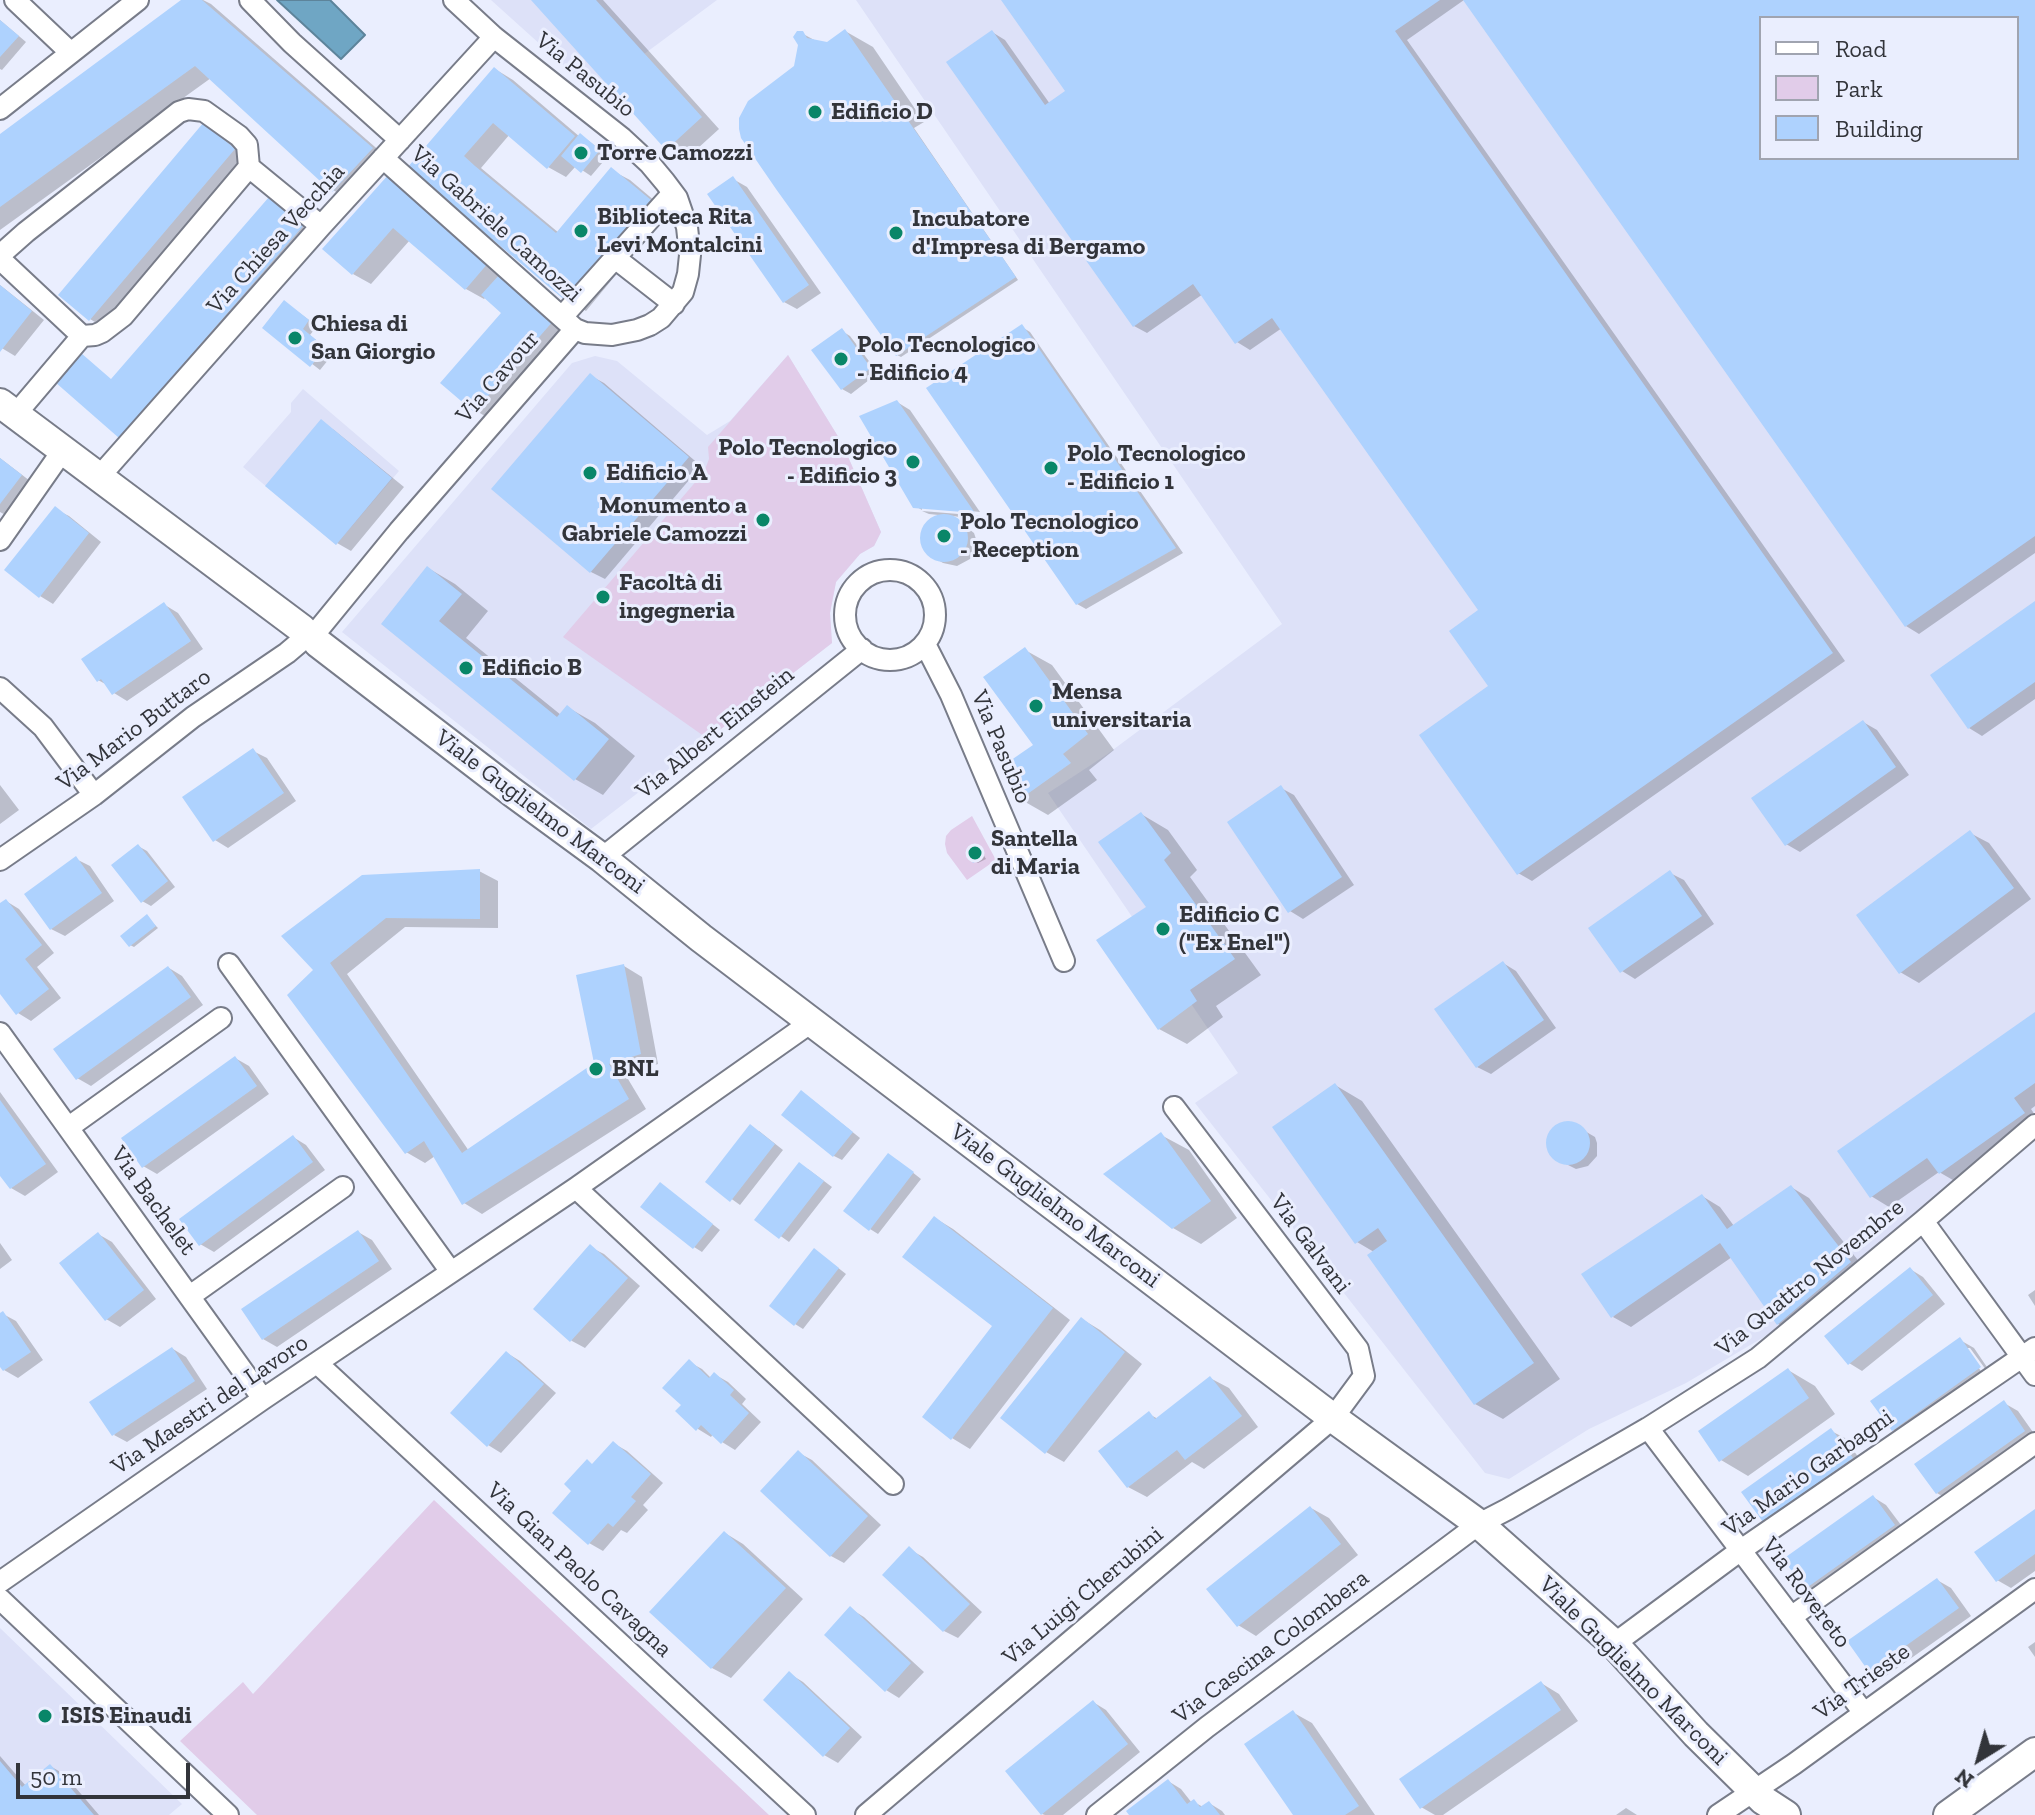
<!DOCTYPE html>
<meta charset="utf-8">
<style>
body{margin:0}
#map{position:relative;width:2035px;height:1815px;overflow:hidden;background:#eaeefe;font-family:"Zilla Slab",serif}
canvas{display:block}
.legend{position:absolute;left:1759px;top:16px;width:260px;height:144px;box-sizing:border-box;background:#eaeefe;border:2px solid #a0a4b0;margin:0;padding:10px 14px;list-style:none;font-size:24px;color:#32343a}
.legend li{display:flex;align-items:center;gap:16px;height:40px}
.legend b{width:40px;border:2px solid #a0a4b0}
.north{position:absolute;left:1939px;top:1719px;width:80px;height:80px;-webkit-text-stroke:6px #eaeefe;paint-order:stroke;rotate:217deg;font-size:22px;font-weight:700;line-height:32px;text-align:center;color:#32343a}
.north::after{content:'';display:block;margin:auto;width:28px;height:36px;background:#32343a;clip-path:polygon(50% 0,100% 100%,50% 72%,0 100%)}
.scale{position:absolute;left:16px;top:1763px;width:174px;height:36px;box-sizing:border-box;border:4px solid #32343a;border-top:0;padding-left:10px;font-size:24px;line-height:28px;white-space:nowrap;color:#32343a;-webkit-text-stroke:6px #eaeefe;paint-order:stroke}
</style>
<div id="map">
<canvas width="2035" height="1815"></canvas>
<ul class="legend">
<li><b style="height:10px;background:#fff"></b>Road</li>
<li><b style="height:22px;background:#e1cce9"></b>Park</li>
<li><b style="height:22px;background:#aed2fe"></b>Building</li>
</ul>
<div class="north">N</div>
<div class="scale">50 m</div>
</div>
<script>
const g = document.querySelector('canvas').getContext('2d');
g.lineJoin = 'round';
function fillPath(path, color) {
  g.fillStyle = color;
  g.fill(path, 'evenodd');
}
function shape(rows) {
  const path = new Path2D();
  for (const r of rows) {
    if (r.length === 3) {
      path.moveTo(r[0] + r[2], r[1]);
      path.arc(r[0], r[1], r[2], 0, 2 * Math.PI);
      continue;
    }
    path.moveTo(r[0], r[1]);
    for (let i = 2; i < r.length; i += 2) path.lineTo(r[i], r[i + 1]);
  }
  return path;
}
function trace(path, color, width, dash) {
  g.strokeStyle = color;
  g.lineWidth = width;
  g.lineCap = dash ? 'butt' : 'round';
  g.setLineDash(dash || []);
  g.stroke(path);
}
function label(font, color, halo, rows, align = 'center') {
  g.font = font + ' "Zilla Slab",serif';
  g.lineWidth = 6;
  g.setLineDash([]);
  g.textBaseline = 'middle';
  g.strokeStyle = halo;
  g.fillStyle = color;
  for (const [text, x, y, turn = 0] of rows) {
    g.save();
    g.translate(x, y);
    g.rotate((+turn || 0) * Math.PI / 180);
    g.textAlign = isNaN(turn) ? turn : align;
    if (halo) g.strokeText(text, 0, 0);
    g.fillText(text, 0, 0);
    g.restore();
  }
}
fillPath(shape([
 [491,0,717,0,593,92],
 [856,0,2035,0,2035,1111,1851,1267,1791,1321,1686,1383,1589,1429,1509,1479,1485,1473,1195,1103,1238,1073,1048,793,1106,755,1282,624],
 [1761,18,2017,18,2017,158,1761,158],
 [788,355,842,443,881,532,874,546,860,554,836,582,830,613,832,643,591,829,342,632,572,363,595,356,617,361,707,435,730,421],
 [303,389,399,471,336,545,243,467,291,412,291,403],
 [0,1628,182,1804,169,1815,0,1815]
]), '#dde1f8');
fillPath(shape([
 [788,355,842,443,881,532,874,546,860,554,836,582,830,613,832,643,708,739,563,637,704,472,709,459,708,447],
 [972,816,996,860,967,880,947,853,945,844,946,836,951,830],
 [434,1500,769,1815,257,1815,180,1741,243,1682,253,1694]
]), '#e1cce9');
const water = shape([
 [277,0,330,0,365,35,341,59,277,0]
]);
fillPath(water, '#6fa6c4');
trace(water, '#5d849b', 2);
fillPath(shape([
 [184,0,203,0,211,4,390,160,351,201,333,190,211,78,0,230,0,136],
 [534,0,603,0,719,129,686,159,668,148],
 [1004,0,1464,0,1407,40,1845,661,1532,881,1518,873,1481,610,1282,328,1250,350,1237,342,1203,294,1147,333,1134,326,992,32,1005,40,1050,104,1068,91],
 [1465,0,2035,0,2035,553,1919,634,1906,626],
 [1761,18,2017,18,2017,158,1761,158],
 [0,20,26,42,2,70,0,69],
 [845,31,873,47,924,122,914,128,1018,280,901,357,897,355,796,67,805,35,818,42,827,44],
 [495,69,513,80,580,137,581,136,589,141,608,156,591,176,576,166,566,177,548,167,510,134,481,168,559,233,611,170,630,180,668,212,586,311,568,300,410,167],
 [204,125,222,135,252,160,108,330,90,319],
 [389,176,566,329,488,418,475,410,504,312,486,297,484,299,466,289,410,240,371,284,353,274],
 [733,179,747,187,821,293,797,309,784,302],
 [273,202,305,229,124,438,120,436,112,381],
 [0,285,44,320,15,356,0,347],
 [285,302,317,326,310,335,333,354,320,370,264,327],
 [1022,327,1030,332,1183,553,1086,609,1077,604],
 [842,331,850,336,878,373,851,394,842,389],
 [591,376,604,383,701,466,605,579,591,572,494,489],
 [897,402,910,410,980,512,922,506,922,510,915,506],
 [321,422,334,430,404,487,351,551,337,543,268,485],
 [0,458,34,484,9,517,0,512],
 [55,509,69,516,101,542,53,604,40,596],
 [922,511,983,516,986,520,952,516,974,533,976,539,974,553,970,559,957,566,943,563,933,557,923,546,922,539,926,525,939,515,929,514],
 [428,568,455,584,488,611,466,638,561,715,567,707,595,723,635,756,603,795,575,779,384,623],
 [2035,603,2035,699,1982,736,1969,728],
 [165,605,178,613,203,649,127,701,114,693,109,686,98,680],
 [1025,650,1052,665,1114,750,1089,770,1097,780,1048,815,1020,799,1035,745],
 [1863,722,1877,730,1909,775,1800,852,1786,844],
 [253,751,267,758,296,801,228,848,215,840],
 [0,785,19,810,0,824],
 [1281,788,1294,795,1354,885,1303,919,1290,911],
 [1141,814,1168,830,1197,870,1190,877,1261,975,1216,1006,1223,1017,1187,1044,1159,1029],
 [1970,833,1989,843,2031,899,1919,983,1900,972],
 [138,846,147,851,175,887,151,906,142,901],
 [976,847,980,849,986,859,978,863,975,861],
 [76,859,90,866,114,901,65,936,51,929],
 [479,871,498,881,498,928,405,927,347,974,469,1151,597,1064,624,966,642,977,658,1064,625,1074,646,1109,482,1214,464,1203,435,1156,425,1163,406,1152,316,970,284,936],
 [1670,873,1684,880,1714,924,1635,979,1622,971],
 [6,901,19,909,54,953,37,967,61,998,31,1021,18,1013,0,991,0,906],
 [147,917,158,928,134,947,130,945],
 [1503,963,1516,971,1556,1028,1491,1074,1477,1067],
 [169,968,182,976,203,1005,91,1086,77,1078],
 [2035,1014,2035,1106,2031,1109,2035,1115,2035,1129,1958,1183,1939,1172,1889,1207,1871,1196],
 [235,1058,249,1066,269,1094,157,1174,143,1166],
 [1335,1085,1362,1101,1560,1379,1503,1419,1475,1404,1374,1252,1357,1242],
 [0,1092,58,1172,25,1196,11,1188,0,1172],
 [810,1098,860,1138,842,1160,834,1156],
 [1568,1123,1574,1124,1583,1130,1595,1137,1597,1143,1597,1156,1588,1166,1576,1169,1564,1163,1554,1157,1548,1145,1549,1139,1555,1128],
 [759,1131,783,1150,740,1205,708,1182],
 [1161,1135,1189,1150,1237,1218,1201,1244,1173,1228],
 [293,1137,306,1145,325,1170,214,1252,200,1244],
 [897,1160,921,1179,878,1234,870,1229],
 [808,1169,832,1187,789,1242,757,1219],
 [1791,1187,1809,1198,1868,1273,1796,1334,1778,1324,1732,1257,1631,1327,1613,1317,1702,1196,1720,1207,1734,1226],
 [669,1190,720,1230,702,1252,694,1247],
 [935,1218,953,1229,1070,1320,970,1449,952,1438,995,1326],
 [358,1232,372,1240,392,1269,277,1347,263,1339],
 [98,1234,112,1242,156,1299,120,1327,106,1319],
 [0,1243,12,1260,0,1269],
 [590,1247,604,1254,640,1286,585,1348,572,1341,536,1309],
 [823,1256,846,1274,803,1329,795,1324],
 [1910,1269,1923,1277,1945,1304,1862,1371,1849,1363],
 [2035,1290,2035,1306,2028,1295],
 [3,1314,16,1321,43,1360,18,1378,4,1370,0,1364,0,1316],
 [1082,1319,1100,1330,1142,1364,1064,1462,1046,1452],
 [1960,1340,1974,1348,1993,1376,1906,1438,1893,1430],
 [1965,1348,1970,1348,1989,1374,1985,1377],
 [173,1349,186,1357,207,1389,127,1442,114,1435],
 [507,1353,520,1361,556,1393,501,1453,488,1445],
 [689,1362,702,1369,711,1378,714,1374,728,1382,746,1399,742,1404,761,1422,735,1450,722,1442,713,1434,711,1437,698,1429,684,1405],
 [1788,1370,1815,1386,1835,1414,1748,1476,1721,1460],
 [1210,1378,1229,1388,1258,1427,1204,1469,1192,1462,1147,1497,1128,1487,1100,1451,1149,1414,1158,1419],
 [2004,1403,2018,1411,2035,1435,1950,1501,1937,1493],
 [1831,1431,1845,1438,1865,1467,1777,1528,1764,1521],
 [613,1443,627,1451,663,1483,643,1505,648,1510,627,1533,621,1530,603,1551,589,1543,594,1465],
 [799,1453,812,1460,881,1525,844,1563,831,1556],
 [1873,1497,1886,1505,1907,1533,1820,1595,1806,1588],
 [1311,1508,1329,1518,1358,1555,1256,1636,1238,1625],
 [2035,1511,2035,1571,2011,1588,1997,1580],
 [725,1533,743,1544,803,1599,731,1678,712,1668,652,1612],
 [909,1549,923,1557,982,1612,958,1638,944,1631],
 [1937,1580,1951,1588,1971,1616,1883,1678,1870,1670],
 [851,1609,864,1617,924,1672,899,1698,886,1690],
 [2035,1642,2035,1657,2028,1647],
 [790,1674,803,1682,862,1737,838,1763,824,1755,765,1700],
 [1541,1683,1559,1694,1578,1721,1443,1815,1435,1815,1421,1807],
 [1093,1702,1106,1710,1140,1752,1063,1815,1045,1815,1042,1814],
 [1294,1713,1312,1723,1375,1815,1295,1815],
 [0,1756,26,1786,50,1766,64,1774,99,1815,0,1815],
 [1168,1781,1181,1789,1192,1803,1194,1802,1203,1807,1209,1803,1222,1811,1225,1815,1131,1815],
 [1626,1808,1637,1815,1616,1815]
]), '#0003');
fillPath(shape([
 [181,0,202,0,373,148,332,192,195,66,0,207,0,134],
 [531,0,596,0,702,117,666,150],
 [1001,0,1440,0,1395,31,1833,653,1517,875,1419,735,1488,686,1449,631,1478,610,1272,318,1235,344,1193,284,1133,327,946,62,992,30,1045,105,1065,91],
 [1463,0,2035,0,2035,536,1905,627],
 [1761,18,2017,18,2017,158,1761,158],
 [0,20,19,36,0,57],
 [845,29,1016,277,896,356,776,189,741,138,739,129,739,118,748,101,794,66,798,45,793,37,797,31,803,31,807,38,827,42],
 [494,67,575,136,547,169,493,123,464,156,475,166,556,233,611,167,651,200,567,302,407,168],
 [204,122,235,149,89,321,58,295],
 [580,133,600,150,581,173,561,156],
 [389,174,489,262,465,290,393,228,352,275,322,249],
 [733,176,809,285,783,303,707,194],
 [269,197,303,226,119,438,55,382,81,353,111,379],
 [500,274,554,320,474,412,440,383,501,313,481,295],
 [0,285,32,311,0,352],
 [284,300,309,320,303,329,326,348,310,367,262,328],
 [1022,324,1176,548,1076,605,926,388],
 [842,328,871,368,841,390,811,350],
 [590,373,689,457,590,573,491,489],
 [897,400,975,513,913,508,859,416],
 [321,419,392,478,336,545,265,486],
 [0,458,22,475,0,504],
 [55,506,89,533,39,598,4,570],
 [944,538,24],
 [427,566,462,594,439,621,557,717,567,705,609,739,574,781,381,624],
 [2035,601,2035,682,1968,729,1930,675],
 [164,602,191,641,112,695,101,679,97,682,81,659],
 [1025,647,1088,734,1063,754,1071,763,1019,800,1004,765,1033,745,983,677],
 [1863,720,1896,767,1785,846,1751,798],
 [253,748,284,793,213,842,182,797],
 [1281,785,1342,877,1288,913,1227,822],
 [1141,812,1171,853,1164,860,1235,959,1190,990,1197,1001,1158,1030,1096,940,1146,907,1098,842],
 [1970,830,2014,888,1899,974,1856,915],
 [138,844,168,881,141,903,111,865],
 [976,844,983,857,973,863,966,850],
 [76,856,102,893,50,930,24,894],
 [480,869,480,919,386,918,330,963,462,1153,594,1063,576,975,624,964,641,1054,609,1064,629,1099,462,1205,424,1141,405,1154,287,995,313,970,281,936,362,875],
 [1670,870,1702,916,1620,973,1588,928],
 [6,899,42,945,25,959,49,989,16,1015,0,994,0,903],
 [147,914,156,926,129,947,120,936],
 [1503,961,1544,1020,1476,1068,1434,1009],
 [168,966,191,997,76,1080,53,1049],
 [2035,1012,2035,1083,2014,1098,2025,1113,1939,1174,1927,1158,1870,1198,1837,1151],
 [235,1056,257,1086,142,1168,121,1138],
 [1335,1083,1534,1363,1474,1405,1367,1255,1387,1241,1378,1228,1355,1244,1272,1127],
 [801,1090,853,1132,833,1157,781,1115],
 [0,1100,46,1164,10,1189,0,1176],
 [1568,1143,22],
 [750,1124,775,1144,730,1202,705,1182],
 [1161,1132,1211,1201,1172,1229,1103,1174],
 [293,1135,313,1162,199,1246,179,1219],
 [888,1153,914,1172,869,1231,843,1211],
 [799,1162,824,1181,779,1239,754,1220],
 [660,1182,713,1224,693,1249,640,1207],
 [1791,1185,1851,1262,1777,1325,1720,1243,1611,1318,1581,1274,1702,1194,1727,1229],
 [934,1216,1053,1308,951,1440,922,1417,992,1326,902,1257],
 [358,1230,379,1261,262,1340,241,1309],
 [98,1232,144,1290,105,1321,59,1263],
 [590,1244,628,1278,570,1342,533,1309],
 [814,1248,839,1268,794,1326,769,1306],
 [1910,1267,1933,1295,1848,1365,1824,1336],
 [3,1311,31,1352,3,1371,0,1367,0,1313],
 [1081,1317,1125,1352,1045,1454,1000,1418],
 [1960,1337,1981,1367,1892,1431,1870,1401],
 [172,1347,195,1381,112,1436,89,1402],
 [506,1351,544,1384,487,1447,450,1413],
 [689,1359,709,1378,714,1372,734,1390,730,1395,749,1413,721,1444,701,1425,696,1431,675,1411,681,1405,662,1388],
 [1788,1368,1809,1398,1719,1462,1698,1431],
 [1210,1376,1242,1416,1185,1460,1177,1450,1127,1488,1098,1451,1149,1411,1155,1419],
 [2004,1400,2025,1431,1936,1494,1914,1464],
 [1831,1428,1853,1458,1763,1522,1741,1492],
 [613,1441,651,1474,631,1497,636,1501,613,1527,608,1523,588,1545,552,1513,571,1491,564,1484,587,1459,592,1464],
 [798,1450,868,1516,830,1557,760,1491],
 [1873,1495,1895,1525,1805,1589,1783,1559],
 [1310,1506,1341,1544,1237,1627,1206,1589],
 [2035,1509,2035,1554,1996,1582,1974,1552],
 [724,1531,786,1588,711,1669,649,1612],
 [909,1546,970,1604,943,1632,882,1575],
 [1937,1578,1959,1608,1869,1672,1847,1641],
 [850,1606,911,1663,885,1692,824,1635],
 [789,1671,850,1728,823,1757,763,1700],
 [1541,1681,1561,1710,1420,1809,1399,1779],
 [1093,1700,1128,1744,1041,1815,1005,1771],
 [1293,1710,1359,1806,1345,1815,1293,1815,1244,1744],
 [0,1761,22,1787,50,1764,94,1815,0,1815],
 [1168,1779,1187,1804,1194,1799,1200,1807,1209,1801,1220,1815,1129,1815,1126,1811]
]), '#aed2fe');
const street = shape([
 [15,0,71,53],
 [250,0,292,43,400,140],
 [0,109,138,0],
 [383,158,575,329,585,333,612,335,637,330,650,325,661,318,683,292,688,274,690,255,687,227,677,198,665,182,650,164,622,138,494,37,454,0],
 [249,167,321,226],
 [0,255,26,232,179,112,188,109,204,111,239,136,247,145,249,167,123,316,102,332,95,335,82,336,15,415],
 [615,258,674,304],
 [0,259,82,336],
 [562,317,673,193],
 [99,477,321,226,494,37],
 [0,540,63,450],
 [890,615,45],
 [318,630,399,531,575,329],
 [925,644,951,695,1064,961],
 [0,688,43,727,94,795],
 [602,858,862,649],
 [0,860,94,795,193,717,287,653,300,642],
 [229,964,451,1272],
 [0,1033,263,1399],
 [69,1127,221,1018],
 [576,1188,893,1484],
 [1923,1221,2035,1375],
 [190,1296,343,1187],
 [317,1363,805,1815],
 [1648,1428,1864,1713],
 [0,1582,263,1399,576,1188,813,1021],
 [0,1599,228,1815],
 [1791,1617,2035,1443],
 [1614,1644,1741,1550,2035,1348],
 [866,1815,1333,1418,1364,1376,1358,1349,1174,1107],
 [1097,1815,1207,1727,1479,1524,1508,1509,1648,1428,1758,1358,1923,1221,2035,1125],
 [1718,1815,1794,1764,2035,1589]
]);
const secondary = shape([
 [0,403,302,629],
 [318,643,512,792,602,858,701,938,1333,1418,1479,1524,1614,1644,1696,1734,1763,1800,1786,1815],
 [1948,1815,2035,1752]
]);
trace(street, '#787c89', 24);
trace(secondary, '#787c89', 32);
trace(street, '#fff', 20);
trace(secondary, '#fff', 28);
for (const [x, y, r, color] of [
 [815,112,8,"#098668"],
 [581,153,8,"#098668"],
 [581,231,8,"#098668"],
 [896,233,8,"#098668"],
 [295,338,8,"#098668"],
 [841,359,8,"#098668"],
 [913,462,8,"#098668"],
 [1051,468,8,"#098668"],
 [590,473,8,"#098668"],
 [763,520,8,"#098668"],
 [944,536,8,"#098668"],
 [603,597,8,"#098668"],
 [466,668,8,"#098668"],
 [1036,706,8,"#098668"],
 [975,853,8,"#098668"],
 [1163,929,8,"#098668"],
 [596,1069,8,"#098668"],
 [45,1716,8,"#098668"]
]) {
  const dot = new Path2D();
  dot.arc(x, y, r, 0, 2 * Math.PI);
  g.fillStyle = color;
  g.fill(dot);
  trace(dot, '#eaeefe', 3);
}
label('24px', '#32343a', '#eaeefe', [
 ["Via Pasubio",585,75,39],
 ["Via Gabriele Camozzi",496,224,42],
 ["Via Chiesa Vecchia",276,239,-48],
 ["Via Cavour",498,377,-49],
 ["Via Mario Buttaro",134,730,-37],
 ["Via Albert Einstein",715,733,-39],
 ["Via Pasubio",1001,747,67],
 ["Viale Guglielmo Marconi",540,812,37],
 ["Via Bachelet",153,1201,54],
 ["Viale Guglielmo Marconi",1055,1206,37],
 ["Via Galvani",1310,1244,53],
 ["Via Quattro Novembre",1810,1278,-39],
 ["Via Maestri del Lavoro",210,1405,-34],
 ["Via Mario Garbagni",1808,1473,-35],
 ["Via Gian Paolo Cavagna",579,1570,43],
 ["Via Rovereto",1806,1593,53],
 ["Via Luigi Cherubini",1083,1596,-40],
 ["Via Cascina Colombera",1271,1647,-37],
 ["Viale Guglielmo Marconi",1633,1671,45],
 ["Via Trieste",1862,1682,-36]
]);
label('bold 24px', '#32343a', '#eaeefe', [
 ["Edificio D",831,112],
 ["Torre Camozzi",597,153],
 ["Biblioteca Rita",597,217],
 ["Levi Montalcini",597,245],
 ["Incubatore",912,219],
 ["d'Impresa di Bergamo",912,247],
 ["Chiesa di",311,324],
 ["San Giorgio",311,352],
 ["Polo Tecnologico",857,345],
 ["- Edificio 4",857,373],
 ["Polo Tecnologico",897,448,"right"],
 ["- Edificio 3",897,476,"right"],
 ["Polo Tecnologico",1067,454],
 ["- Edificio 1",1067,482],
 ["Edificio A",606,473],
 ["Monumento a",747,506,"right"],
 ["Gabriele Camozzi",747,534,"right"],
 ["Polo Tecnologico",960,522],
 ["- Reception",960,550],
 ["Facoltà di",619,583],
 ["ingegneria",619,611],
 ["Edificio B",482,668],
 ["Mensa",1052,692],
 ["universitaria",1052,720],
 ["Santella",991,839],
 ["di Maria",991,867],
 ["Edificio C",1179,915],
 ["(\"Ex Enel\")",1179,943],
 ["BNL",612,1069],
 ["ISIS Einaudi",61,1716]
], 'left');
</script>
